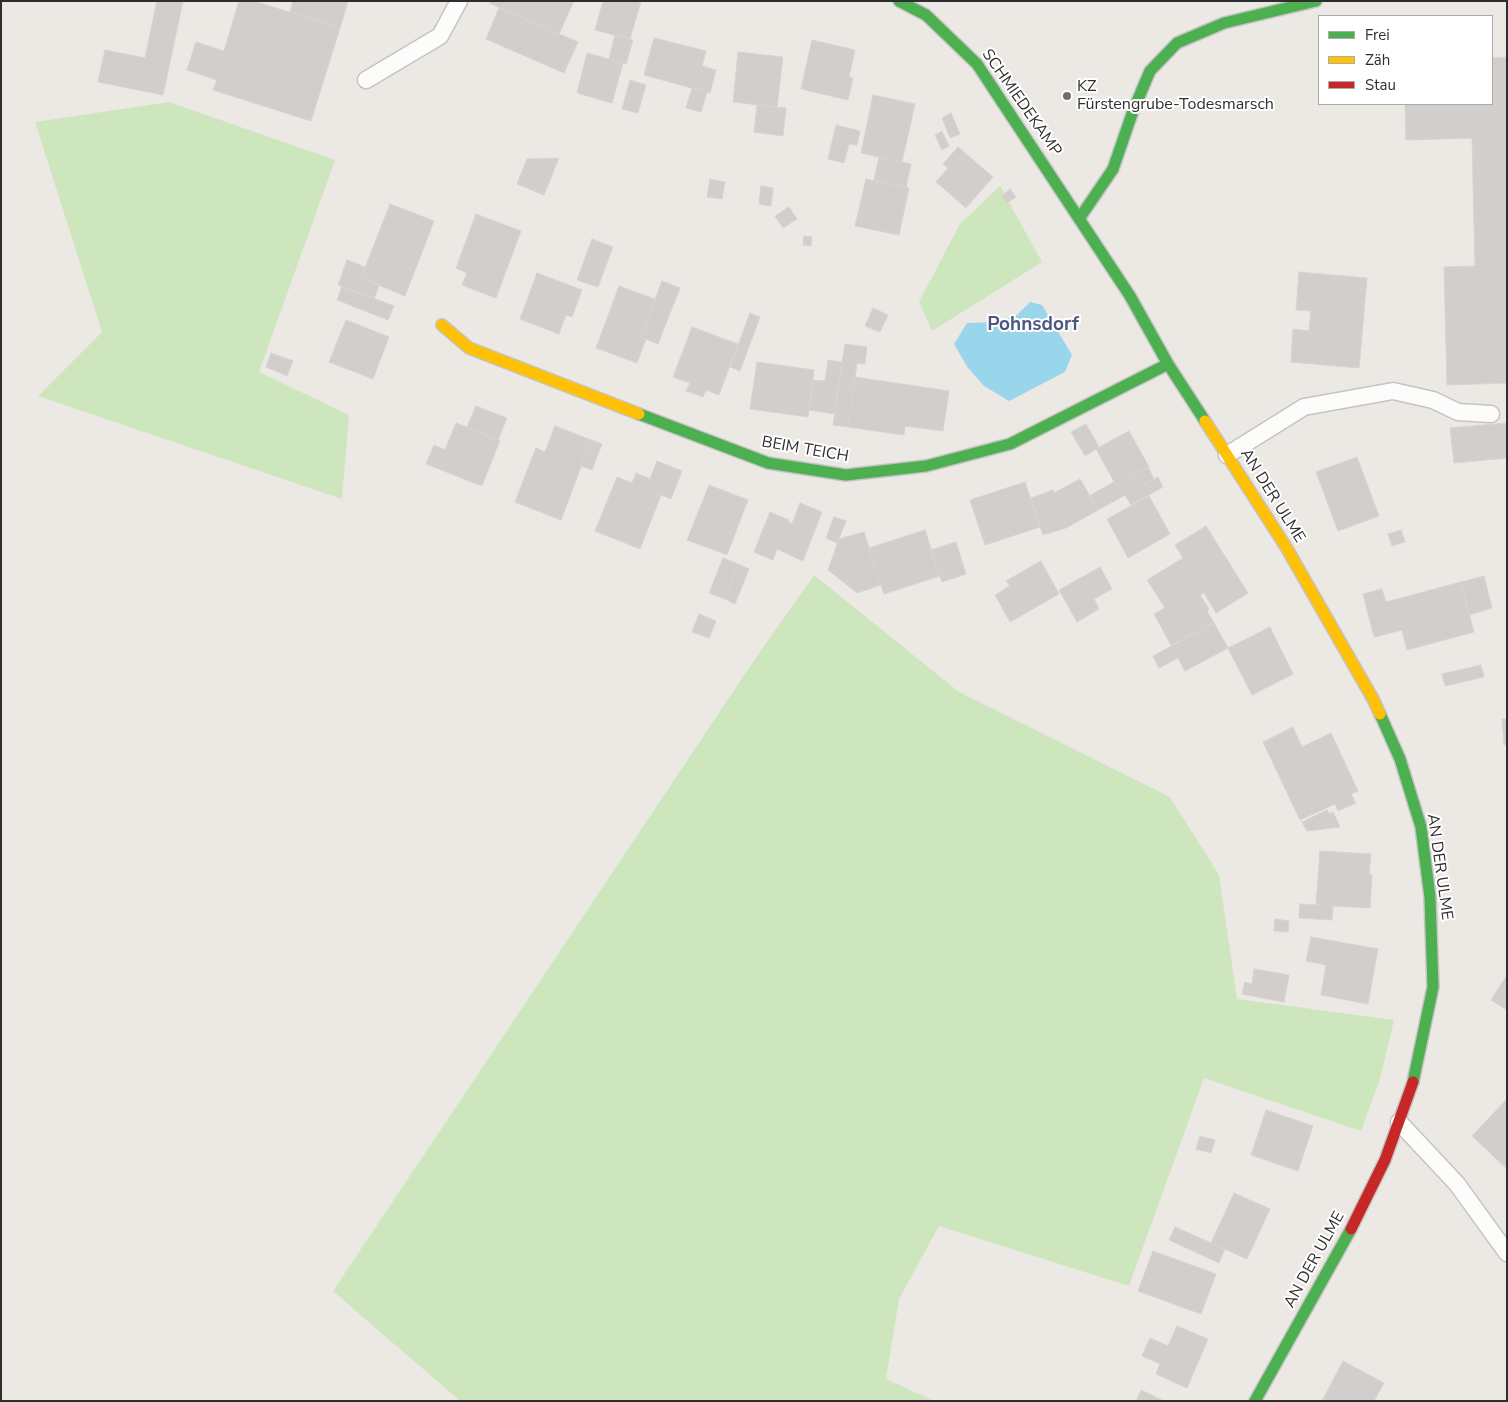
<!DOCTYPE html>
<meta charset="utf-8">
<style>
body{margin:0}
#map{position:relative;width:1508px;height:1402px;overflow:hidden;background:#ece8e4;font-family:"Nunito Sans",sans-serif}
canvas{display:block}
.frame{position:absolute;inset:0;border:2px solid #2e2e2e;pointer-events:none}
.legend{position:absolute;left:1318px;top:15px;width:175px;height:90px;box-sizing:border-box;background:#fff;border:1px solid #ababab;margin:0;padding:6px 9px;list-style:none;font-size:15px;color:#2e2e2e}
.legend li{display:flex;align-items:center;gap:10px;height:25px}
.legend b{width:25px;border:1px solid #ababab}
</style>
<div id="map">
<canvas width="1508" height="1402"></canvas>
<div class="frame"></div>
<ul class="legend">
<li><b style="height:6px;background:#4caf50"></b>Frei</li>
<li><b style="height:6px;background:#ffc107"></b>Zäh</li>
<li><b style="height:6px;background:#c62828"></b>Stau</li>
</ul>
</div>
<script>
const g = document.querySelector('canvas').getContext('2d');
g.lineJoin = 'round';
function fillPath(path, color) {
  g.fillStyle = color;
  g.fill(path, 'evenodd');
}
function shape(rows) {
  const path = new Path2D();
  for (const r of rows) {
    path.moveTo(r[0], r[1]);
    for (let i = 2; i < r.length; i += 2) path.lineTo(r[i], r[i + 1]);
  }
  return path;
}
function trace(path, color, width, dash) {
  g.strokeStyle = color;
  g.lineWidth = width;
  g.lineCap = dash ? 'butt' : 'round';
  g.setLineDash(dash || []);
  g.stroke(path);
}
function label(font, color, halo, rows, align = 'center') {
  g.font = font + ' "Nunito Sans",sans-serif';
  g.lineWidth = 4;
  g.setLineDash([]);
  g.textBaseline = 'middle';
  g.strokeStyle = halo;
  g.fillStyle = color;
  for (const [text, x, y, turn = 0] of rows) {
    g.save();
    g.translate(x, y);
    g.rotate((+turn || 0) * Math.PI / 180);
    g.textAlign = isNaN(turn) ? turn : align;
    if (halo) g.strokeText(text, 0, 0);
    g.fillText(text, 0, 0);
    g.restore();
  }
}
fillPath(shape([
 [169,102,335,160,259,372,349,415,342,499,38,396,102,332,35,122],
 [1000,186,1042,262,932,331,919,302,960,224],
 [814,575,959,692,1170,797,1219,875,1237,999,1394,1020,1380,1079,1361,1131,1204,1078,1129,1286,939,1226,899,1299,886,1379,934,1401,460,1401,333,1291,753,662]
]), '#cee6be');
fillPath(shape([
 [1030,302,1042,305,1072,355,1065,372,1009,401,984,386,968,368,954,344,967,323,996,322,1017,315]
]), '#99d6ec');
const building = shape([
 [157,1,183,1,163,95,98,82,105,50,145,58,157,1],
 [239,1,254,1,340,28,311,121,213,90,217,80,187,70,196,42,224,51,239,1],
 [293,1,348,1,340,28,290,12,293,1],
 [490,1,574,1,559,34,489,3,490,1],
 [603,1,641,1,630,39,595,30,603,1],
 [499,8,578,42,564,73,486,39,499,8],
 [615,35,633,40,626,64,609,59,615,35],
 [654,38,706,51,702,66,716,70,710,93,644,75,654,38],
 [812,40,855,50,849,77,853,78,848,100,801,89,812,40],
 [738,52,783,57,777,107,733,102,738,52],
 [587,53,623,63,612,103,577,93,587,53],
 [1507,57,1507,383,1447,385,1444,267,1475,266,1472,138,1406,140,1405,104,1492,104,1492,58,1507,57],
 [630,80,646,85,638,113,622,109,630,80],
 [692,88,707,92,701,112,686,108,692,88],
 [873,95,915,104,902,162,861,153,873,95],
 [757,105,786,108,783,136,754,132,757,105],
 [951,113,960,134,950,138,942,118,951,113],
 [836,125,860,131,857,145,849,144,844,163,828,159,836,125],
 [942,131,949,146,942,150,935,135,942,131],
 [958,147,993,177,966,208,936,182,948,168,943,164,958,147],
 [879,157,911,164,906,187,874,180,879,157],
 [559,158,544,195,517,184,527,159,559,158],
 [710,179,725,182,722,199,707,197,710,179],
 [866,179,909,188,899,235,855,226,866,179],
 [761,186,773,188,771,206,759,204,761,186],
 [1010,189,1016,197,1007,203,1002,196,1010,189],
 [390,204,434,221,405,296,361,278,390,204],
 [789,207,797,219,783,228,775,216,789,207],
 [476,214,521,231,496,298,462,285,467,273,456,268,476,214],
 [804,236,812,237,811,246,803,245,804,236],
 [592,239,613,247,598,287,577,280,592,239],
 [347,260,365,267,361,278,379,285,374,299,338,285,347,260],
 [1299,272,1367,278,1359,368,1291,362,1293,329,1309,331,1311,311,1296,310,1299,272],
 [537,273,582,290,572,317,566,315,559,334,520,319,537,273],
 [662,281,680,288,658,344,641,337,662,281],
 [342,286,394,306,388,320,337,300,342,286],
 [619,286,655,299,641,337,646,339,637,363,596,348,619,286],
 [873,308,888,315,880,332,865,326,873,308],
 [750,313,760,317,740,371,730,367,750,313],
 [346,320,389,337,373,379,329,362,346,320],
 [692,327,738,344,719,395,706,390,703,397,686,391,690,383,673,377,692,327],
 [845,344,867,347,865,364,857,363,848,427,833,425,845,344],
 [271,353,293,361,287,376,266,367,271,353],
 [828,360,842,362,835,414,809,410,813,380,825,381,828,360],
 [757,362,814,370,808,417,750,409,757,362],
 [855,377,949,391,943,431,905,426,904,435,848,427,855,377],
 [476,406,507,418,498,440,467,427,476,406],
 [456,423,500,440,482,486,426,464,434,445,445,450,456,423],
 [1507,423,1507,458,1454,463,1450,428,1507,423],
 [1086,424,1099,447,1085,456,1071,432,1086,424],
 [555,426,591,440,561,520,515,502,536,448,545,452,555,426],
 [1129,431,1149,467,1116,485,1096,449,1129,431],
 [591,440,602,444,592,470,581,466,591,440],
 [1357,457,1379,516,1338,531,1316,472,1357,457],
 [657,461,682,471,671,499,646,489,657,461],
 [1148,467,1154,479,1098,510,1089,496,1114,482,1116,485,1148,467],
 [636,473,650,479,646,489,661,495,640,549,595,531,617,477,632,483,636,473],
 [1158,477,1163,487,1131,505,1125,495,1158,477],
 [1080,479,1098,510,1066,528,1054,493,1080,479],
 [1025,482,1040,527,985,545,970,500,1025,482],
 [709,485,748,500,727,555,687,540,709,485],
 [1053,490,1066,528,1043,535,1031,498,1053,490],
 [1149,496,1170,534,1128,558,1107,519,1149,496],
 [800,503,822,512,803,561,777,549,773,560,754,552,770,512,789,520,788,522,792,524,800,503],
 [834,517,846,521,837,543,826,538,834,517],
 [1206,526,1248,593,1216,613,1204,593,1200,595,1209,609,1207,611,1214,623,1171,645,1154,614,1165,608,1147,580,1183,558,1175,545,1206,526],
 [925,530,940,576,884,594,869,548,925,530],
 [1401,530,1405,542,1392,546,1388,534,1401,530],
 [864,532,881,585,857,593,828,570,839,539,864,532],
 [956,542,966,574,942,582,931,550,956,542],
 [723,558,738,564,725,599,709,593,723,558],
 [1041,561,1059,594,1010,622,995,595,1010,586,1006,581,1041,561],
 [738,564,749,569,735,604,725,599,738,564],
 [1100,567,1112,589,1094,599,1099,609,1077,622,1059,590,1100,567],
 [1484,576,1492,608,1469,615,1461,582,1484,576],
 [1461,582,1474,632,1407,650,1402,630,1374,637,1363,594,1382,589,1386,602,1461,582],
 [699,614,716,621,709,638,692,632,699,614],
 [1214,623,1228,648,1185,671,1178,658,1159,668,1153,656,1214,623],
 [1270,627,1293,674,1252,695,1228,648,1270,627],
 [1481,665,1484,677,1445,686,1442,674,1481,665],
 [1502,719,1507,719,1507,745,1504,745,1502,719],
 [1293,727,1302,747,1331,733,1358,791,1351,794,1356,803,1338,811,1335,804,1300,820,1263,742,1293,727],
 [1327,810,1329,814,1333,812,1340,827,1307,831,1302,822,1327,810],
 [1320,851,1371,854,1369,875,1372,875,1370,908,1316,905,1320,851],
 [1300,904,1333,906,1332,920,1299,918,1300,904],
 [1275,919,1289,921,1288,932,1274,931,1275,919],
 [1311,937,1378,949,1368,1004,1321,995,1326,965,1306,961,1311,937],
 [1254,969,1289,975,1284,1002,1242,994,1245,982,1252,984,1254,969],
 [1507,975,1507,1010,1491,1000,1507,975],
 [1507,1099,1507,1167,1506,1168,1472,1136,1507,1099],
 [1266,1110,1313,1126,1298,1171,1251,1155,1266,1110],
 [1200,1136,1215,1140,1211,1153,1196,1149,1200,1136],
 [1234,1193,1270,1209,1247,1259,1211,1243,1234,1193],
 [1175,1227,1225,1249,1219,1263,1169,1240,1175,1227],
 [1153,1251,1216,1274,1201,1314,1138,1291,1153,1251],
 [1177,1326,1208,1339,1187,1388,1156,1374,1160,1364,1142,1356,1150,1338,1168,1346,1177,1326],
 [1343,1361,1384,1383,1374,1401,1322,1401,1343,1361],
 [1141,1390,1164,1401,1136,1401,1141,1390]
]);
fillPath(building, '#d1cecb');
trace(building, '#d7d4d0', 1);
const lane = shape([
 [366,80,440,36,459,1],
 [1227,455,1304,407,1393,391,1433,400,1458,412,1491,414],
 [1399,1122,1457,1184,1507,1253]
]);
const fast = shape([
 [899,1,926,15,977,64,1130,296,1168,364,1205,421],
 [1079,219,1113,169,1133,111,1150,71,1177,43,1224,23,1316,1],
 [639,414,768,463,846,475,926,466,1010,444,1168,364],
 [1380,714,1400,759,1421,827,1430,897,1433,987,1413,1082],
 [1255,1401,1351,1229]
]);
const slow = shape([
 [442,325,469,348,639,414],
 [1205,421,1286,547,1373,699,1380,714]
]);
const jam = shape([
 [1351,1229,1385,1160,1413,1082]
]);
trace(lane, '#c5c4c5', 19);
trace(fast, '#c5c4c5', 14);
trace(slow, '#c5c4c5', 14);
trace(jam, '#c5c4c5', 14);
trace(lane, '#fcfcfb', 16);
trace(fast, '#4caf50', 11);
trace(slow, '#ffc107', 11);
trace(jam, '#c62828', 11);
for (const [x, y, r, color] of [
 [1067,96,5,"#706f6e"]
]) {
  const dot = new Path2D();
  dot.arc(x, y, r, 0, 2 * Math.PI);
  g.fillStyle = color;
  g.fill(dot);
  trace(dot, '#fff', 2);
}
label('16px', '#2e2e2e', '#fff', [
 ["KZ",1077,87],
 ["Fürstengrube-Todesmarsch",1077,105]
], 'left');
label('16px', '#2e2e2e', '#fff', [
 ["SCHMIEDEKAMP",1021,103,55],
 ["BEIM TEICH",805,450,10],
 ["AN DER ULME",1272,496,58],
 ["AN DER ULME",1439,867,82],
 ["AN DER ULME",1315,1260,-61]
]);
label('bold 19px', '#4d5680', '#fff', [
 ["Pohnsdorf",1033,325]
]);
</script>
